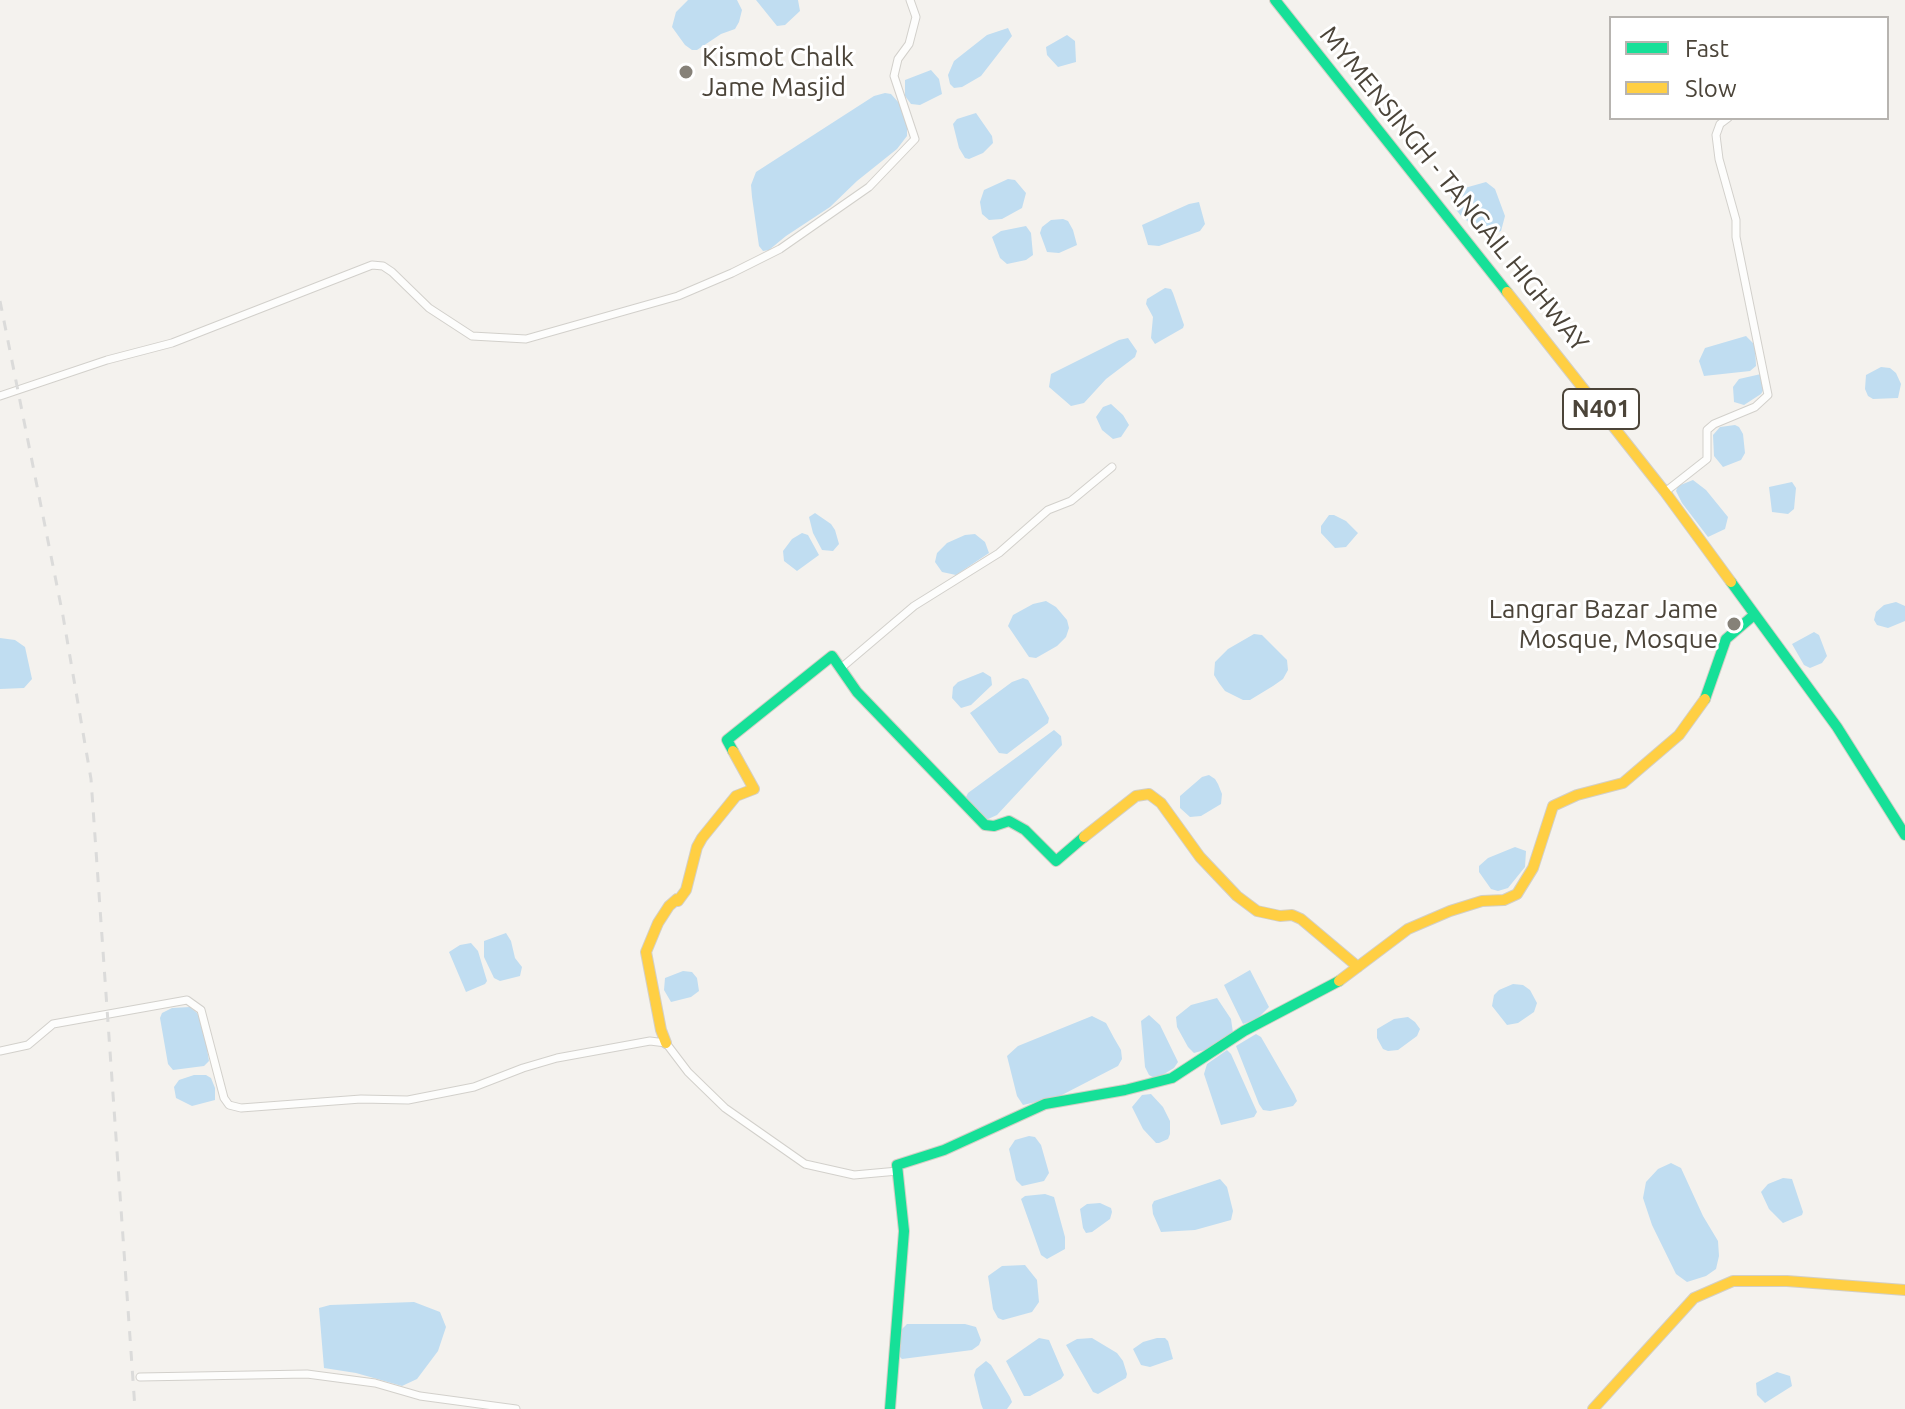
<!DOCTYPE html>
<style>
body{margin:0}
#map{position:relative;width:1905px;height:1409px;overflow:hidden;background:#f4f2ee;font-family:Ubuntu,sans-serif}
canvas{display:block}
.legend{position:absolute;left:1609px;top:16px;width:280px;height:104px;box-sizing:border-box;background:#fff;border:2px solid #b7b4b0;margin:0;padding:10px 14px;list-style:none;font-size:24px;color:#4b4439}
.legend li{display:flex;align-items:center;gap:16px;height:40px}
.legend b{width:40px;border:2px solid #b7b4b0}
</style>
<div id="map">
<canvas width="1905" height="1409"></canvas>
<ul class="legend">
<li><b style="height:10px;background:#16e098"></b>Fast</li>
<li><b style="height:10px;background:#ffcf43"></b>Slow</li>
</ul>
</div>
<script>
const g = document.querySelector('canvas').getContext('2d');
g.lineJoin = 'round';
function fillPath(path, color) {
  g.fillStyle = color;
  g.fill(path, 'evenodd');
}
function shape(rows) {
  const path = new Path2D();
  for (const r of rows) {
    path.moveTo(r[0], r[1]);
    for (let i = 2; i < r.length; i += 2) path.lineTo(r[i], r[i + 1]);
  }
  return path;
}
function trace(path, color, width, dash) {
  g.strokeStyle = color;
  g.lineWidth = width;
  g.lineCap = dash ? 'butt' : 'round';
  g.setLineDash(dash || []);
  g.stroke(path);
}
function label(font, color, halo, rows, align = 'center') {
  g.font = font + ' Ubuntu,sans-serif';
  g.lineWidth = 6;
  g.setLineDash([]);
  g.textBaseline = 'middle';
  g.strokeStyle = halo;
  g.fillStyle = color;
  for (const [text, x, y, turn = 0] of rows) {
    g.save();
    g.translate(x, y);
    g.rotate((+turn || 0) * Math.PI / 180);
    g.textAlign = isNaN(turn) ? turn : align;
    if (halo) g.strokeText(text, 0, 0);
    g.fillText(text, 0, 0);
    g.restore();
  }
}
fillPath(shape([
 [688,0,737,0,742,10,739,22,735,29,721,34,697,50,692,50,685,45,672,27,676,12],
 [756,0,798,0,800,11,785,25,777,26],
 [1008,28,1012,36,981,76,962,87,954,88,950,84,948,75,954,61,987,35],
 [1067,35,1075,41,1076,62,1058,67,1047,55,1046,47],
 [931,70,939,79,942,94,920,105,911,104,905,96,905,80],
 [885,93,891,94,899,103,907,124,907,136,897,149,857,181,830,207,786,236,769,250,763,251,759,246,752,197,751,185,756,172,874,96],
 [976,113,992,136,993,143,983,153,969,159,965,158,959,148,953,124,957,119],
 [1008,179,1015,180,1026,193,1022,208,1002,219,989,220,982,214,980,202,984,190],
 [1486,182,1495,189,1505,216,1501,231,1486,236,1461,216,1451,203,1451,196,1454,191],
 [1199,202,1205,224,1200,231,1159,246,1148,245,1142,225,1189,204],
 [1063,219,1068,221,1073,230,1077,245,1059,253,1047,252,1040,233,1042,227,1051,220],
 [1026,226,1031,233,1033,255,1026,260,1007,264,1000,258,992,237,1001,231],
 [1165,288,1171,289,1173,293,1184,325,1183,328,1155,344,1151,338,1153,317,1146,304,1147,299],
 [1746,336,1755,345,1756,366,1750,371,1704,376,1699,361,1705,348],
 [1128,338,1137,351,1135,357,1106,379,1084,403,1071,406,1049,387,1051,374,1119,340],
 [1881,367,1890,368,1896,373,1901,384,1898,398,1873,399,1868,396,1865,389,1866,375],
 [1761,374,1764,389,1761,394,1744,405,1734,402,1733,387,1739,379],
 [1111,404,1123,415,1129,425,1121,437,1113,439,1102,430,1096,417,1103,407],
 [1735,425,1739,427,1743,434,1745,453,1741,460,1723,467,1714,456,1713,435,1720,427],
 [1693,480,1706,490,1728,517,1725,529,1708,537,1682,503,1676,491,1678,486],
 [1792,482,1796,488,1794,509,1788,514,1772,512,1769,487],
 [815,513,831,524,835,530,839,544,833,551,822,550,813,533,809,517],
 [1329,515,1334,515,1346,521,1358,533,1346,547,1335,548,1321,533,1321,526],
 [802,533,808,535,819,555,797,571,784,561,783,551,792,539],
 [975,534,985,542,989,553,956,575,942,572,935,562,937,553,947,543,965,535],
 [1046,601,1056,607,1067,620,1069,628,1066,637,1057,646,1036,658,1029,657,1008,626,1013,615,1033,604],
 [1896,602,1905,606,1905,621,1888,628,1877,625,1874,620,1876,612,1884,605],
 [1814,632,1819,635,1827,656,1822,663,1810,668,1804,665,1792,644],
 [1254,634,1262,635,1287,660,1288,670,1283,679,1273,686,1250,700,1243,700,1225,691,1219,683,1214,675,1215,662,1228,649],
 [0,638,15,640,25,647,32,679,24,688,0,689],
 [983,672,991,677,992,685,971,705,961,708,952,698,953,687,958,682],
 [1023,678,1028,680,1049,718,1048,723,1007,754,999,753,970,713,1012,682],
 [1054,730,1061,736,1062,745,997,815,986,820,965,799,968,793],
 [1209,775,1215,779,1218,784,1222,794,1221,804,1201,816,1190,817,1180,808,1180,796,1202,777],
 [1515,847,1526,851,1525,867,1508,888,1498,891,1491,889,1479,872,1479,866,1488,858],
 [506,933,511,941,515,958,522,967,520,976,500,981,494,978,484,957,484,941],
 [471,943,478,951,487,981,485,984,466,992,449,952,460,945],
 [1250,970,1269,1007,1257,1019,1243,1024,1224,985],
 [683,971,692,972,697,978,699,991,691,997,671,1002,664,990,665,978],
 [1513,984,1523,985,1530,990,1537,1003,1534,1012,1518,1023,1507,1025,1492,1006,1494,995,1499,990],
 [1217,998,1231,1019,1233,1033,1212,1048,1194,1053,1188,1047,1177,1027,1176,1017,1191,1005],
 [190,1007,197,1013,203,1024,209,1061,204,1066,173,1070,168,1064,160,1018,162,1013,172,1008],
 [1149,1015,1160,1025,1178,1062,1174,1068,1156,1079,1149,1075,1145,1067,1141,1021],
 [1092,1016,1106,1023,1114,1038,1121,1050,1122,1059,1118,1066,1058,1097,1023,1105,1017,1096,1007,1056,1018,1046],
 [1408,1017,1415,1022,1420,1029,1417,1036,1398,1050,1388,1051,1383,1049,1377,1038,1377,1029,1394,1019],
 [1256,1034,1261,1037,1294,1094,1297,1101,1293,1106,1270,1111,1263,1110,1259,1104,1236,1046],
 [1227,1050,1231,1054,1257,1112,1254,1117,1221,1125,1204,1074,1207,1064],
 [194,1075,206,1075,211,1078,215,1088,215,1100,192,1106,176,1098,174,1087,179,1080],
 [1151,1094,1163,1107,1170,1121,1170,1134,1168,1139,1159,1143,1156,1143,1143,1129,1132,1107,1142,1095],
 [1029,1136,1035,1137,1041,1145,1049,1173,1044,1181,1022,1186,1016,1180,1009,1149,1015,1140],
 [1671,1163,1681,1168,1703,1216,1718,1241,1719,1256,1716,1269,1706,1276,1687,1282,1676,1274,1652,1225,1643,1198,1646,1182,1658,1169],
 [1783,1178,1792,1179,1803,1212,1802,1215,1783,1223,1769,1209,1761,1192,1768,1184],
 [1220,1179,1227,1187,1233,1211,1231,1220,1195,1230,1161,1232,1153,1214,1152,1205,1154,1201],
 [1045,1194,1054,1197,1065,1237,1065,1249,1047,1259,1041,1255,1021,1199,1025,1196],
 [1100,1203,1111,1208,1112,1212,1110,1219,1092,1232,1086,1233,1083,1228,1080,1209,1087,1204],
 [1025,1265,1037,1280,1039,1302,1032,1312,1003,1320,998,1318,993,1309,988,1276,1002,1266],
 [414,1302,440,1312,446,1327,438,1351,417,1379,402,1386,356,1373,324,1368,319,1308,330,1305],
 [907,1324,965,1324,976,1327,981,1340,979,1345,972,1350,902,1359,899,1356,901,1330],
 [1039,1338,1049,1340,1064,1375,1061,1379,1030,1396,1024,1396,1006,1361],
 [1092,1338,1117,1353,1123,1361,1127,1374,1126,1378,1098,1394,1093,1392,1066,1345,1077,1339],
 [1157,1338,1165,1338,1168,1341,1173,1359,1150,1367,1141,1365,1133,1349,1143,1342],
 [986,1361,991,1365,1010,1397,1012,1402,1007,1409,983,1409,981,1404,974,1375,976,1369],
 [1777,1372,1790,1376,1792,1386,1765,1403,1757,1395,1756,1383]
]), '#c0ddf1');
const street = shape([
 [0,396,107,360,172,343,372,265,383,266,392,272,429,308,472,336,526,339,678,296,732,273,780,249,869,187,915,139,894,76,898,59,909,44,916,17,910,0],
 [1665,492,1707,459,1707,430,1714,424,1755,407,1768,395,1736,237,1736,220,1719,159,1716,135,1720,124,1728,118],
 [841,668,914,606,999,553,1048,510,1071,501,1112,467],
 [0,1051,28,1045,53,1024,187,1000,201,1010,224,1098,229,1105,241,1108,361,1099,408,1100,474,1087,523,1068,557,1058,650,1041,666,1043,688,1072,725,1108,805,1164,854,1175,898,1171],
 [140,1377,307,1374,375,1383,420,1396,516,1409]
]);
const fast = shape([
 [1275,0,1507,292],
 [1731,582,1837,727,1905,835],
 [1705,699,1726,639,1754,615],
 [733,751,727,740,832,656,857,692,985,825,994,826,1009,821,1025,830,1056,861,1084,837],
 [890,1409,904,1231,897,1165,944,1150,1045,1104,1125,1090,1172,1078,1244,1031,1339,981]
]);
const slow = shape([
 [1507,292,1665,492,1731,582],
 [1084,837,1136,796,1149,794,1161,803,1200,857,1237,896,1257,911,1280,916,1292,915,1301,919,1358,967],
 [1339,981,1408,929,1450,911,1482,901,1504,900,1517,894,1533,868,1553,806,1577,795,1623,783,1679,735,1705,699],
 [666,1043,661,1030,646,952,658,923,669,906,677,899,678,901,686,890,697,847,702,838,736,796,754,789,733,751],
 [1593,1409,1694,1298,1733,1281,1787,1281,1905,1290]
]);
trace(street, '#d2d0cb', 9);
trace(fast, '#d3cfc5', 12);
trace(slow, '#d3cfc5', 12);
trace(street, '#fdfdfc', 7);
trace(fast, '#16e098', 10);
trace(slow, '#ffcf43', 10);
trace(shape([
 [0,301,63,616,91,779,135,1409]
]), '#dbdbda', 3, [10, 10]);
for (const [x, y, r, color] of [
 [686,72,8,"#868178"],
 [1734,624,8,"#868178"]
]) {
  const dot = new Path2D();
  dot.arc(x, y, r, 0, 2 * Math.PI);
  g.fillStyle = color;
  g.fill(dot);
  trace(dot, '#fff', 3);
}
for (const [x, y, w] of [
 [1601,409,76]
]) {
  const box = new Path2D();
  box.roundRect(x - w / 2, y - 20, w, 40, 6);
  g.fillStyle = '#fff';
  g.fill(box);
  trace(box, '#4b4439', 2);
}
label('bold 24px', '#4b4439', null, [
 ["N401",1601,409]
]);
label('26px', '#4b4439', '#fff', [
 ["Kismot Chalk",702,57],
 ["Jame Masjid",702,87],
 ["Langrar Bazar Jame",1718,609,"right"],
 ["Mosque, Mosque",1718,639,"right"]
], 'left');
label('26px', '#4b4439', '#fff', [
 ["MYMENSINGH - TANGAIL HIGHWAY",1454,189,51]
]);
</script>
